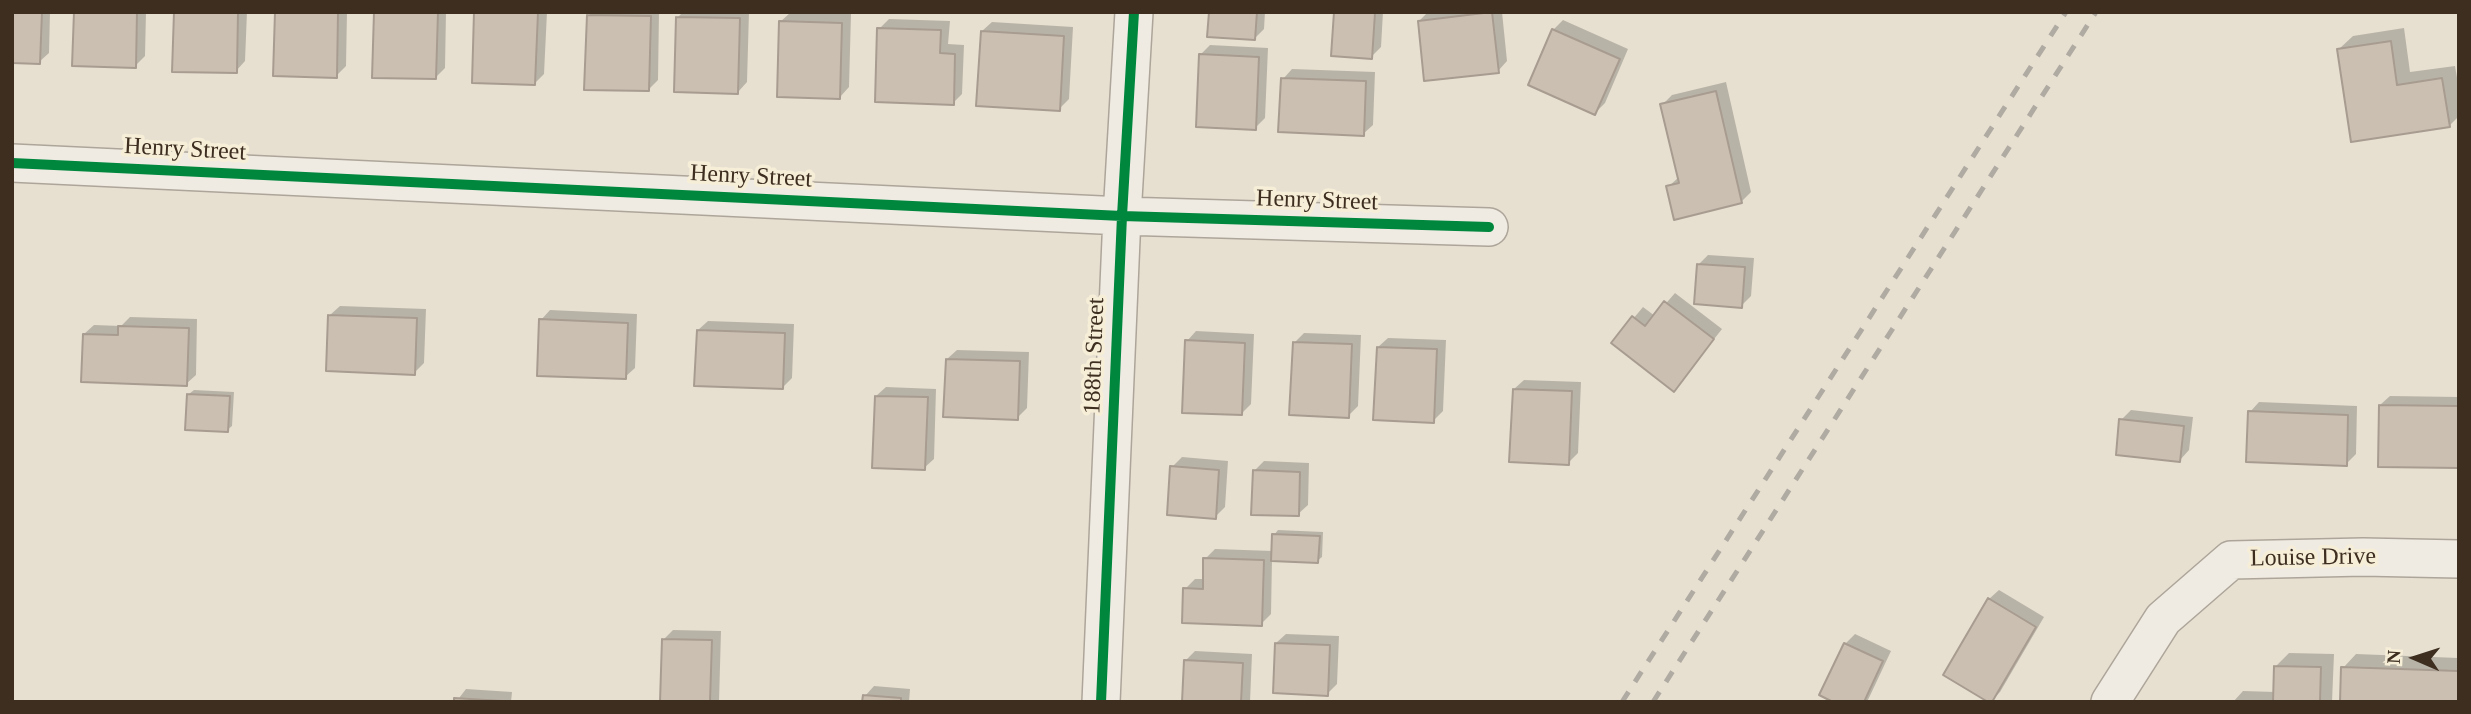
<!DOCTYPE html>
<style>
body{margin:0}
#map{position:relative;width:2471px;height:714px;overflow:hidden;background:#e7e0d1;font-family:Georgia,serif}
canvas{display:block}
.frame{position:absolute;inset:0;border:14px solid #3d2e20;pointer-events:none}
.north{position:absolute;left:2380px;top:623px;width:70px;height:70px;-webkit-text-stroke:5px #f7eed8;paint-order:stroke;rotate:273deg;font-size:19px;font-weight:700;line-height:28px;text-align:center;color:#3d2e20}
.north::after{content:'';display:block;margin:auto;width:24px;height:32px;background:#3d2e20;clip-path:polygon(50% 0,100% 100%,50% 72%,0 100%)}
</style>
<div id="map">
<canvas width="2471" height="714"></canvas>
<div class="frame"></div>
<div class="north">N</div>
</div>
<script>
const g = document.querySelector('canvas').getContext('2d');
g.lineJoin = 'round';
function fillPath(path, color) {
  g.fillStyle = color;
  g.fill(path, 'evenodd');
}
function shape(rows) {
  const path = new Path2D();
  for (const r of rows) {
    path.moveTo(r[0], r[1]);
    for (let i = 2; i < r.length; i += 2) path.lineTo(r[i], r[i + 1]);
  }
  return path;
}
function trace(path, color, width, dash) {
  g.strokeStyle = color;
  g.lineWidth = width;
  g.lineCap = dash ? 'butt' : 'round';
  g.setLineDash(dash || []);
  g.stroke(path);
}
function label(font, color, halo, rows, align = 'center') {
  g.font = font + ' Georgia,serif';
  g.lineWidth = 7;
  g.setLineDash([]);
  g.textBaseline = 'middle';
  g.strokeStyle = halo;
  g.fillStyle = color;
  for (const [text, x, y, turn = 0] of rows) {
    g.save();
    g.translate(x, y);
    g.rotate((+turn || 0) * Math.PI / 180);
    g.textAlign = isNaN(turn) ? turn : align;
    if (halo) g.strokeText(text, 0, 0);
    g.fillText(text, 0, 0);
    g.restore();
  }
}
fillPath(shape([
 [12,12,50,12,49,53,39,62],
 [76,12,146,12,145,56,135,66],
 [176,12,247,12,245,61,236,71],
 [276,12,347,12,346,66,336,76],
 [376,12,446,12,445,68,435,78],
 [475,12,547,12,544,74,535,83],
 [592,12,659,12,658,80,648,90,589,16],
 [683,12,749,12,747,82,738,92,678,17],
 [1211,12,1265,12,1264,29,1254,39],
 [1335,12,1383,12,1381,47,1371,57],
 [1428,12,1502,12,1507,61,1498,71,1419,21],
 [790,13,851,14,849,87,840,97,780,22],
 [889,19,950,21,948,44,964,45,962,94,953,103,879,29],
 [1563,20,1628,49,1605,103,1595,113,1553,30],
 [992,22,1073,27,1069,99,1059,109,982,31],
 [2404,28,2410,72,2455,66,2459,89,2459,116,2449,126,2339,49,2353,36],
 [1210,45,1268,48,1265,118,1255,128,1200,55],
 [1292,69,1375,72,1373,125,1363,134,1283,79],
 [1726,82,1751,192,1741,202,1668,187,1679,177,1662,105,1672,95],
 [1708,255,1754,258,1751,296,1741,306,1699,264],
 [1675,293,1722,329,1674,390,1613,343,1643,307,1655,316],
 [340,306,426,309,424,363,414,373,330,315],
 [550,310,637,314,635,368,625,377,541,320],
 [130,317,197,319,196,375,186,384,84,334,94,325,121,326],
 [708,321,794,324,792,378,782,388,698,330],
 [1196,331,1254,334,1251,404,1241,414,1187,341],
 [1304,333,1361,335,1358,406,1348,416,1294,343],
 [1388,338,1446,340,1443,411,1433,421,1378,347],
 [957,350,1029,352,1027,408,1017,418,947,359],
 [1524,380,1581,382,1578,453,1568,463,1514,389],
 [886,387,936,389,934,459,924,468,876,396],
 [194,390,234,392,232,426,227,430,189,394],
 [2390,396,2459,397,2459,466,2380,405],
 [2259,402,2357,406,2356,454,2346,464,2250,412],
 [2131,410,2193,417,2189,450,2180,460,2121,420],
 [1182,457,1228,461,1225,507,1215,517,1172,467],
 [1264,461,1309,463,1308,505,1298,514,1254,471],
 [1278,530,1323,532,1322,557,1317,561,1272,559,1271,614,1261,624,1185,589,1195,579,1205,579,1205,559,1215,549,1273,551,1274,535],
 [1999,590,2044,617,2000,692,1991,701,1989,599],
 [673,630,721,631,719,702,661,702,664,639],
 [1286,634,1339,636,1337,684,1327,694,1276,643],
 [1855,634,1891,651,1867,702,1838,702,1822,694,1845,644],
 [1195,651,1252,654,1250,702,1183,702,1185,661],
 [2289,653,2334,654,2332,702,2233,702,2243,691,2275,692,2276,666],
 [2356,654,2459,658,2459,702,2343,668],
 [874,686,910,689,909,702,864,702,865,696],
 [466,689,512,692,511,702,456,702]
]), '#0003');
const building = shape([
 [12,12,42,12,40,64,12,63,12,12],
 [74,12,137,12,136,68,72,66,74,12],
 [174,12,238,12,237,73,172,72,174,12],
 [275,12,338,12,337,78,273,76,275,12],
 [374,12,438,12,436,79,372,78,374,12],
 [474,12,538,12,535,85,472,83,474,12],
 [1209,12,1257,12,1255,40,1207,37,1209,12],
 [1334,12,1375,13,1372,59,1331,56,1334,12],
 [1492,12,1499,73,1424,81,1418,21,1492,12],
 [587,15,651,16,649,91,584,90,587,15],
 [676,17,740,18,738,94,674,92,676,17],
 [779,21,842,23,840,99,777,97,779,21],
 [877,28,941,30,940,53,955,54,954,105,875,102,877,28],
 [1552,29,1620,59,1595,115,1528,85,1552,29],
 [981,31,1064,36,1060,111,976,106,981,31],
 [2391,41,2397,85,2442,78,2450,127,2351,142,2337,49,2391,41],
 [1199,54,1259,57,1256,130,1196,127,1199,54],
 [1281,78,1366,81,1364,136,1278,132,1281,78],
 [1716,91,1742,203,1674,220,1666,186,1679,183,1660,104,1716,91],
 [1697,264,1745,267,1742,308,1694,304,1697,264],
 [1664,301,1714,339,1674,392,1611,343,1632,316,1645,326,1664,301],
 [328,315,417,318,415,375,326,371,328,315],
 [539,319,628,323,626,379,537,376,539,319],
 [118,326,189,328,187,386,81,382,83,334,118,335,118,326],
 [697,330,785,333,783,389,694,386,697,330],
 [1185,340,1245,343,1242,415,1182,413,1185,340],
 [1293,342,1352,344,1349,418,1289,415,1293,342],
 [1377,347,1437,349,1434,423,1373,420,1377,347],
 [946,359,1020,361,1018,420,943,417,946,359],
 [1513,389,1572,391,1569,465,1509,462,1513,389],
 [187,394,230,396,228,432,185,430,187,394],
 [875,396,928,397,925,470,872,468,875,396],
 [2379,405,2459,406,2459,468,2378,467,2379,405],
 [2248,411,2348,415,2347,466,2246,462,2248,411],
 [2119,419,2184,426,2180,462,2116,455,2119,419],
 [1170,466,1219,470,1216,519,1167,515,1170,466],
 [1253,470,1300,472,1299,516,1251,515,1253,470],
 [1272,534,1320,536,1318,563,1271,561,1272,534],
 [1203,558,1264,560,1262,626,1182,623,1183,588,1203,589,1203,558],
 [1988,598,2036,627,1992,702,1988,702,1943,675,1988,598],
 [662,639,712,640,710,702,660,702,662,639],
 [1275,643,1330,645,1328,696,1273,693,1275,643],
 [1844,643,1883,661,1864,702,1833,702,1819,695,1844,643],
 [1184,660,1243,663,1241,702,1182,702,1184,660],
 [2274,666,2321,667,2320,702,2273,702,2274,666],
 [2341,667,2459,671,2459,702,2340,702,2341,667],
 [863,695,901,698,901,702,862,702,863,695],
 [454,698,503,701,503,702,454,702,454,698]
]);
fillPath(building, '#cbbfb2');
trace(building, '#a89c90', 2);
const minor = shape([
 [12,163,1122,216,1489,227],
 [1101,702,1122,216,1134,12],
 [2110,702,2163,619,2231,560,2363,557,2459,559]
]);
trace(minor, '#ada599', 40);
trace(minor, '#efebe3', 37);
trace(shape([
 [1622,702,2066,12],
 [1653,702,2096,12]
]), '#afaaa2', 5, [12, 12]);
trace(shape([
 [12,163,1122,216,1489,227],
 [1101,702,1122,216,1134,12]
]), '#00873e', 10);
label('24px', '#3d2e20', '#f7eed8', [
 ["Henry Street",185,150,3],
 ["Henry Street",751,177,3],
 ["Henry Street",1317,201,2],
 ["188th Street",1095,356,-88],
 ["Louise Drive",2313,558,-1]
]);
</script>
